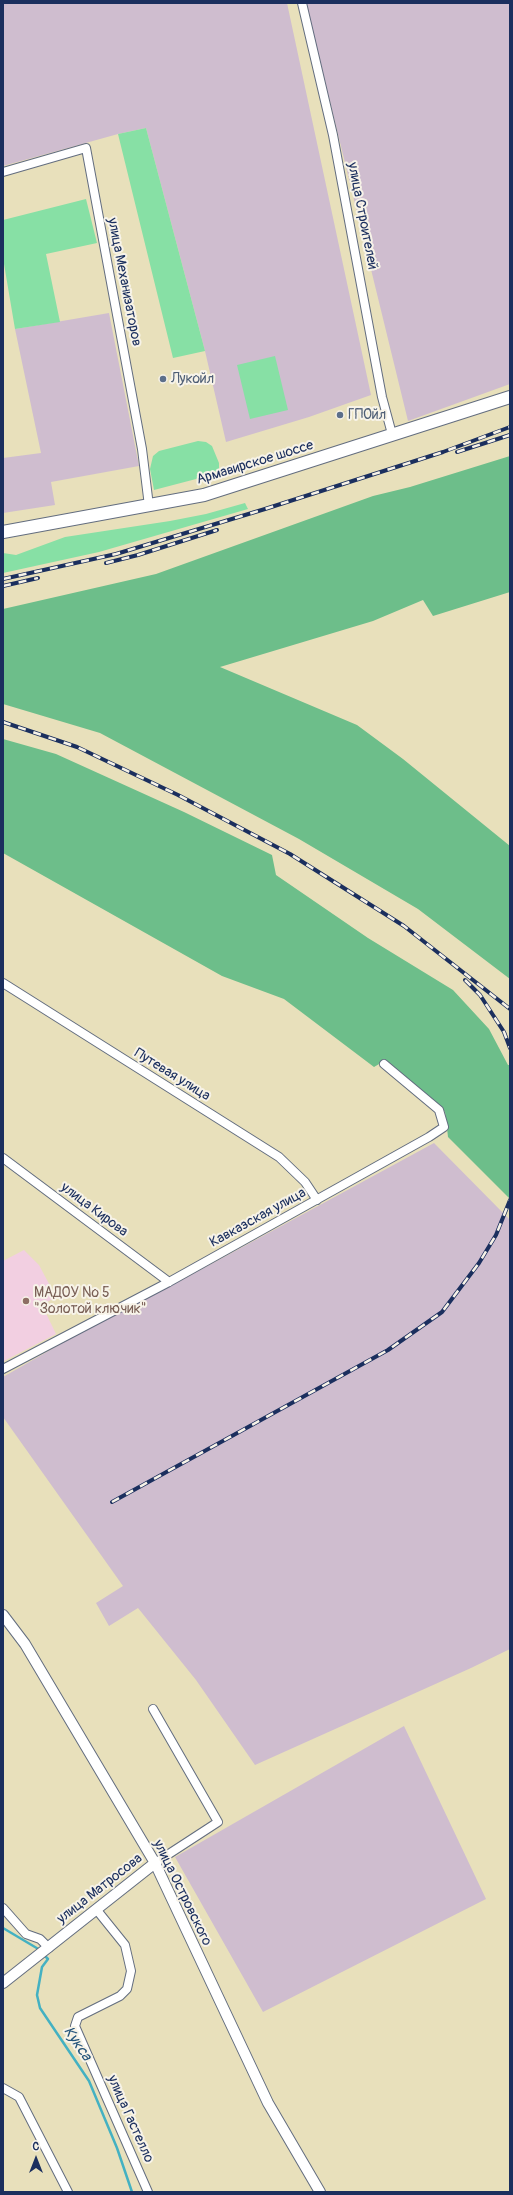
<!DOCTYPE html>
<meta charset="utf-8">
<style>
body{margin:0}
#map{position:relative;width:513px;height:2195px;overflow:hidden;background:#e8e0bb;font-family:Pangolin,sans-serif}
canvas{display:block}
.frame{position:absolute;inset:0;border:4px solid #1b2f5e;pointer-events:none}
.north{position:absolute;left:16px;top:2139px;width:40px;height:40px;-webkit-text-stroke:3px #f7f3e8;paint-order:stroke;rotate:0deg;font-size:11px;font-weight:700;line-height:16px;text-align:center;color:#1b2f5e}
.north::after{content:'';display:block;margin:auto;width:14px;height:18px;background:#1b2f5e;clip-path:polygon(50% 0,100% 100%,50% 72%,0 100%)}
</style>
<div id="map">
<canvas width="513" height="2195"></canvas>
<div class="frame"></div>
<div class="north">С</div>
</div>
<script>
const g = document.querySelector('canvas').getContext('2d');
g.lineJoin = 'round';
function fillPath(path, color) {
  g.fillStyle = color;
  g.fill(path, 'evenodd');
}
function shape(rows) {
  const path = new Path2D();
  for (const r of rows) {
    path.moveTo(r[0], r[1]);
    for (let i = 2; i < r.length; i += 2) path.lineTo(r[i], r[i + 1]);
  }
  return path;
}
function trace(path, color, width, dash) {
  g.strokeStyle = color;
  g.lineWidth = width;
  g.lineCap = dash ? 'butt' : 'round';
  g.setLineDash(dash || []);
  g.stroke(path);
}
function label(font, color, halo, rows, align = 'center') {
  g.font = font + ' Pangolin,sans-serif';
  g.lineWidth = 4;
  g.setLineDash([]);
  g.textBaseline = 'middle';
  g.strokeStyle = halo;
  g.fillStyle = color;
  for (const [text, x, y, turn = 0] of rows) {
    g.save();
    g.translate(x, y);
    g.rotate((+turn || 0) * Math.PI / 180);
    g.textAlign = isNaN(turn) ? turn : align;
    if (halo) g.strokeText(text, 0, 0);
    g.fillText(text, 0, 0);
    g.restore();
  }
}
fillPath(shape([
 [24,1250,39,1265,56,1297,42,1305,56,1334,4,1361,3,1261]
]), '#f2cfe1');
fillPath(shape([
 [3,3,287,3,371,395,309,417,226,442,205,351,146,128,118,134,3,166],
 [306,3,510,3,510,384,408,421],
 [109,313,139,466,51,482,55,505,3,513,3,458,41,453,15,329],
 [434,1143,510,1220,510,1649,471,1668,255,1765,196,1680,138,1608,109,1626,96,1603,123,1586,3,1417,3,1377,80,1333,180,1281],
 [404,1726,486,1899,263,2012,175,1857]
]), '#cfbdcf');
fillPath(shape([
 [146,128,205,351,173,358,118,134],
 [86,199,97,243,46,254,60,322,15,329,3,258,3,220],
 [275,356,288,410,250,419,237,365],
 [198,441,206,442,212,446,219,463,219,473,154,490,150,469,153,456,159,451],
 [245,503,248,509,99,552,3,573,3,553,16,555,65,537,170,521,206,514]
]), '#87e0a5');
fillPath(shape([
 [510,456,510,592,433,616,423,600,373,621,220,667,357,725,403,759,510,846,510,979,418,909,299,839,100,733,3,704,3,609,156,574,373,496,410,487],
 [3,739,56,754,184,812,272,855,276,875,368,938,453,990,489,1029,508,1065,510,1065,510,1199,448,1137,445,1112,386,1060,374,1067,284,999,222,976,3,853]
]), '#6dbe8a');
trace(shape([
 [3,1928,40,1950],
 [43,1954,48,1959,42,1967,37,1995,40,2008,89,2081,117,2148,132,2192]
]), '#44b1c2', 2.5);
const minor = shape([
 [302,3,333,135,382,397,392,434],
 [3,172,86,148,142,449,149,506],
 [3,983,279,1157,305,1182,317,1200],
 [3,1158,169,1282],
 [3,1369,169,1282,429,1137,444,1127,439,1110,384,1064],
 [153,1709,218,1822,155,1863],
 [3,1908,26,1934,40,1939,49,1948],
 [96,1909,125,1945,131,1971,127,1989,120,1996,78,2017,75,2026,148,2192],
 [3,2088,19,2097,68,2192]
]);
const tertiary = shape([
 [3,1615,25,1644,155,1863,268,2103,320,2192],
 [3,1983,155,1863]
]);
const primary = shape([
 [3,532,204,495,510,397]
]);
trace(minor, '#636d7f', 10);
trace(tertiary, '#636d7f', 12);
trace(primary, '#636d7f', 14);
trace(minor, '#fff', 8);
trace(tertiary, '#fff', 10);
trace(primary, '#fff', 12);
const rail = shape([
 [457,452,510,435],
 [106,563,138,555,217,530],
 [3,579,116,554,265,509,443,452,510,427],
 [3,586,38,578],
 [3,722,77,747,178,795,290,854,404,926,510,1009],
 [465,980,480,995,504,1032,510,1048],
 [112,1502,388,1350,442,1312,479,1263,496,1235,510,1200]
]);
trace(rail, '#1b2f5e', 4);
trace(rail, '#f7f3e8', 2.5, [8]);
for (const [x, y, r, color] of [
 [163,379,4,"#5c6f8a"],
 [340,415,4,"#5c6f8a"],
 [26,1301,4,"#8d6e63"]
]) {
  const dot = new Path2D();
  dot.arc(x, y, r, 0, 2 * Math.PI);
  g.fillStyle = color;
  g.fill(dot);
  trace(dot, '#f7f3e8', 1.5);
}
label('14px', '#1b2f5e', '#f7f3e8', [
 ["улица Строителей",362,216,79],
 ["улица Механизаторов",124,282,79],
 ["Армавирское шоссе",255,463,-17],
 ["Путевая улица",172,1075,32],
 ["улица Кирова",94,1210,37],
 ["Кавказская улица",258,1218,-29],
 ["улица Матросова",100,1889,-38],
 ["улица Островского",182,1893,64],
 ["улица Гастелло",130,2119,66]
]);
label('14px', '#4e5e75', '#f7f3e8', [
 ["Лукойл",171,379],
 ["ГПОйл",348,415]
], 'left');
label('14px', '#785e54', '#f7f3e8', [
 ["МАДОУ № 5",34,1293],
 ["\"Золотой ключик\"",34,1309]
], 'left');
label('italic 15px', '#27567c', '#f7f3e8', [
 ["Кукса",77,2044,56]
]);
</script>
